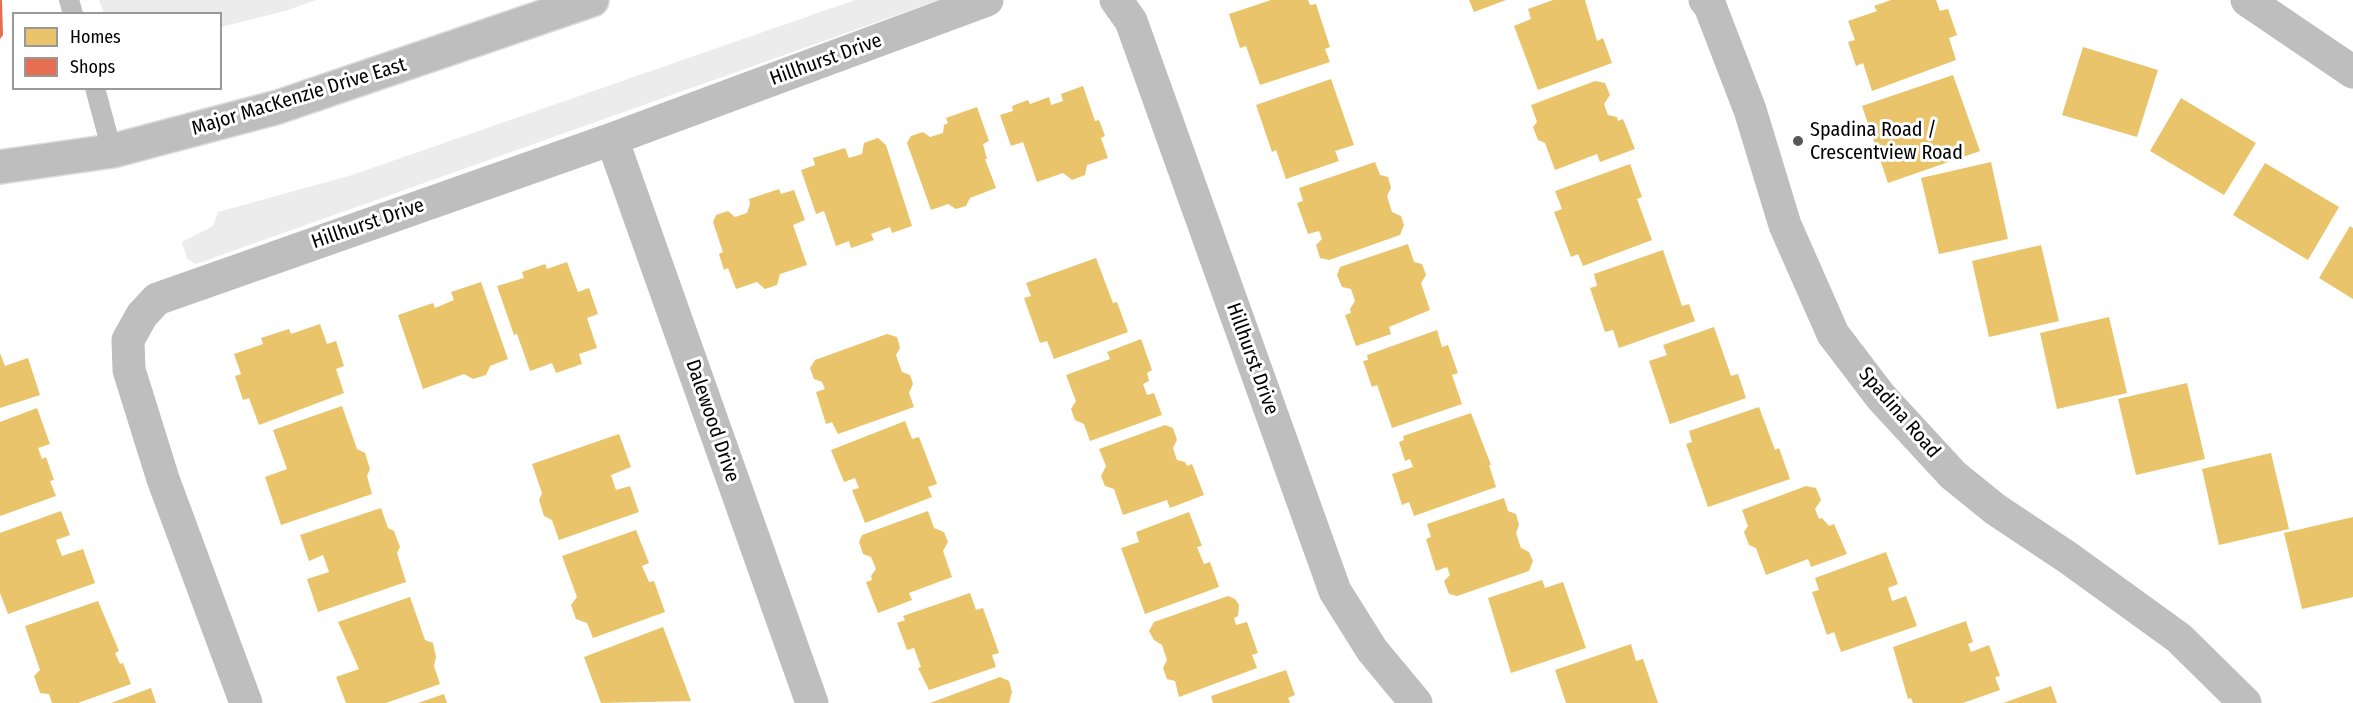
<!DOCTYPE html>
<style>
body{margin:0}
#map{position:relative;width:2353px;height:703px;overflow:hidden;background:#fff;font-family:"Fira Sans Condensed",sans-serif}
canvas{display:block}
.legend{position:absolute;left:12px;top:12px;width:210px;height:78px;box-sizing:border-box;background:#fff;border:2px solid #999;margin:0;padding:8px 10px;list-style:none;font-size:18px;color:#000}
.legend li{display:flex;align-items:center;gap:12px;height:30px}
.legend b{width:30px;border:2px solid #999}
</style>
<div id="map">
<canvas width="2353" height="703"></canvas>
<ul class="legend">
<li><b style="height:16px;background:#e9c46a"></b>Homes</li>
<li><b style="height:16px;background:#e76f51"></b>Shops</li>
</ul>
</div>
<script>
const g = document.querySelector('canvas').getContext('2d');
g.lineJoin = 'round';
function fillPath(path, color) {
  g.fillStyle = color;
  g.fill(path, 'evenodd');
}
function shape(rows) {
  const path = new Path2D();
  for (const r of rows) {
    path.moveTo(r[0], r[1]);
    for (let i = 2; i < r.length; i += 2) path.lineTo(r[i], r[i + 1]);
  }
  return path;
}
function trace(path, color, width, dash) {
  g.strokeStyle = color;
  g.lineWidth = width;
  g.lineCap = dash ? 'butt' : 'round';
  g.setLineDash(dash || []);
  g.stroke(path);
}
function label(font, color, halo, rows, align = 'center') {
  g.font = font + ' "Fira Sans Condensed",sans-serif';
  g.lineWidth = 6;
  g.setLineDash([]);
  g.textBaseline = 'middle';
  g.strokeStyle = halo;
  g.fillStyle = color;
  for (const [text, x, y, turn = 0] of rows) {
    g.save();
    g.translate(x, y);
    g.rotate((+turn || 0) * Math.PI / 180);
    g.textAlign = isNaN(turn) ? turn : align;
    if (halo) g.strokeText(text, 0, 0);
    g.fillText(text, 0, 0);
    g.restore();
  }
}
fillPath(shape([
 [99,0,316,0,285,11,221,27,220,14,104,13],
 [855,0,939,0,196,264,187,259,182,242,213,226,218,212,352,175]
]), '#ececec');
fillPath(shape([
 [1271,0,1308,0,1310,5,1316,4,1330,47,1325,49,1330,62,1260,85,1246,46,1240,48,1229,14],
 [1469,0,1506,0,1474,12],
 [1553,0,1585,0,1597,41,1603,38,1612,63,1538,90,1514,26,1531,19,1528,9],
 [1891,0,1936,0,1940,11,1948,9,1957,35,1949,38,1956,60,1872,91,1863,63,1856,66,1848,42,1855,40,1848,21,1877,11,1874,6],
 [2083,47,2158,70,2137,137,2062,115],
 [1953,75,1980,151,1888,183,1862,106],
 [1331,79,1354,145,1335,151,1339,161,1286,179,1276,150,1272,152,1256,105],
 [1595,81,1605,83,1610,95,1604,104,1608,115,1617,117,1618,121,1623,119,1635,149,1600,162,1597,154,1555,170,1545,143,1538,140,1533,127,1537,122,1531,105],
 [1083,86,1095,121,1099,120,1105,136,1101,138,1108,158,1087,165,1085,175,1072,180,1063,173,1037,182,1023,142,1011,146,1000,115,1013,111,1012,106,1028,100,1030,104,1049,97,1051,105,1063,101,1061,94],
 [2181,98,2256,143,2224,195,2150,151],
 [977,107,989,141,983,144,987,159,985,159,996,188,970,198,966,206,956,209,948,204,931,210,907,143,911,136,923,132,930,137,943,133,944,125,948,123,946,118],
 [878,138,886,145,912,226,892,233,890,227,871,234,874,240,851,248,849,241,836,246,824,211,816,214,801,170,815,165,813,158,845,148,849,158,862,154,864,143],
 [1375,162,1380,175,1388,177,1391,188,1387,196,1392,212,1401,216,1404,225,1400,235,1329,260,1320,258,1316,245,1322,239,1319,231,1308,234,1297,203,1303,201,1299,188],
 [1991,162,2008,239,1939,254,1921,178],
 [2265,163,2339,207,2308,260,2233,215],
 [1630,164,1642,197,1637,199,1652,240,1583,266,1578,254,1571,257,1554,212,1562,209,1555,191],
 [779,189,781,194,794,190,805,220,793,225,807,265,780,274,777,285,765,289,757,282,736,289,728,268,724,270,719,254,723,252,713,222,716,215,728,211,735,217,747,213,750,204,749,199],
 [2350,226,2353,228,2353,299,2319,278],
 [1408,244,1414,262,1422,264,1426,275,1421,283,1430,310,1389,327,1391,334,1356,346,1345,315,1351,313,1350,309,1355,301,1351,289,1342,287,1337,275,1340,267],
 [2041,245,2059,321,1989,337,1972,261],
 [1663,250,1682,306,1689,304,1695,321,1619,348,1613,330,1605,332,1590,288,1597,286,1594,274],
 [1096,258,1113,303,1117,302,1128,332,1054,359,1047,341,1040,343,1024,298,1031,296,1026,283],
 [567,262,578,292,589,288,598,314,587,318,597,348,579,354,582,364,556,373,552,363,530,371,517,334,514,335,497,286,524,278,522,272,545,264,547,269],
 [481,282,508,359,490,366,486,375,473,379,464,374,423,389,398,315,433,303,435,308,454,300,451,292],
 [2109,317,2127,393,2057,409,2040,333],
 [320,324,327,344,336,341,344,366,336,369,344,393,259,425,249,398,243,400,235,376,241,374,234,354,263,344,261,338,289,329,291,334],
 [1714,327,1731,376,1738,374,1746,398,1670,424,1649,361,1667,355,1663,345],
 [1437,330,1442,347,1448,345,1458,373,1452,375,1462,404,1392,428,1377,385,1372,387,1363,361,1368,360,1367,355],
 [887,334,897,337,900,348,896,355,902,372,910,375,913,384,909,393,914,407,838,434,832,422,826,424,816,392,825,389,822,382,814,379,810,368,815,360],
 [1141,339,1152,370,1147,373,1149,381,1143,384,1147,395,1154,393,1162,415,1090,441,1084,424,1075,420,1071,409,1076,401,1066,375,1110,359,1107,352],
 [0,353,5,366,28,358,40,395,0,408],
 [2187,383,2205,459,2136,475,2118,399],
 [342,406,357,449,365,453,370,469,367,476,372,494,281,525,265,477,287,469,273,430],
 [1759,407,1775,450,1779,448,1790,479,1708,507,1686,444,1692,442,1689,431],
 [37,408,50,444,38,448,42,459,46,457,54,480,50,481,56,496,0,516,0,422],
 [1471,413,1491,465,1489,465,1496,487,1414,516,1409,502,1402,505,1392,474,1413,467,1410,459,1405,461,1399,442,1404,440,1403,436],
 [905,421,912,439,919,437,937,484,928,487,932,497,865,523,852,490,859,488,855,478,844,482,831,450],
 [1165,425,1173,428,1177,440,1173,448,1177,460,1185,462,1187,466,1192,464,1204,495,1170,508,1167,500,1123,515,1114,489,1105,486,1101,476,1106,466,1099,449],
 [619,434,631,467,611,475,616,490,630,486,639,512,559,540,552,520,544,516,539,500,542,493,532,464],
 [2271,453,2289,529,2219,545,2202,469],
 [1806,486,1816,488,1821,500,1815,509,1819,519,1822,518,1829,526,1834,524,1847,554,1811,567,1808,559,1766,575,1756,548,1749,545,1744,532,1748,526,1742,510],
 [1504,498,1508,511,1516,514,1519,525,1516,533,1521,548,1529,552,1533,561,1529,571,1457,596,1449,594,1444,581,1450,575,1447,567,1436,571,1426,539,1431,537,1427,524],
 [381,508,388,528,394,531,400,547,397,553,406,582,318,612,307,579,329,572,323,555,309,561,300,535],
 [61,511,70,535,56,540,62,556,83,549,95,583,8,614,0,593,0,533],
 [928,511,934,528,944,532,948,542,943,551,952,577,909,593,912,600,878,613,866,582,872,580,871,576,876,569,871,557,863,554,859,542,862,535],
 [1189,512,1202,546,1197,547,1204,564,1210,562,1219,587,1145,614,1121,548,1139,542,1136,532],
 [2353,517,2353,597,2302,609,2284,533],
 [636,530,649,563,642,566,649,582,654,581,665,612,593,638,587,623,576,619,571,605,577,597,562,556],
 [1886,552,1898,584,1888,588,1892,601,1906,596,1917,626,1841,652,1834,632,1827,635,1812,592,1819,590,1815,578],
 [1542,580,1545,588,1563,582,1586,648,1511,673,1488,598],
 [970,593,976,610,983,608,999,653,992,655,996,667,929,690,918,668,921,667,914,648,907,650,897,623,905,620,903,616],
 [1228,596,1235,599,1239,605,1238,616,1234,618,1236,625,1247,622,1258,653,1252,655,1257,668,1179,697,1175,681,1167,679,1163,668,1167,660,1162,645,1154,640,1149,631,1154,622],
 [410,597,425,640,433,643,436,657,434,666,440,684,386,703,346,703,336,677,359,669,338,622],
 [98,601,119,651,115,653,120,664,123,663,131,684,78,703,52,703,49,694,40,693,34,676,40,670,25,626],
 [1966,621,1973,642,1968,644,1971,652,1989,645,2000,676,1995,677,2000,690,1963,703,1913,703,1911,698,1908,699,1893,647],
 [663,627,691,701,601,703,584,657],
 [1631,644,1636,661,1643,659,1658,703,1566,703,1555,670],
 [1286,670,1295,695,1288,698,1290,703,1213,703,1211,696],
 [1000,677,1009,681,1012,692,1009,703,930,703],
 [2051,686,2057,703,2003,703],
 [151,688,156,703,111,703],
 [444,694,447,703,418,703]
]), '#e9c46a');
fillPath(shape([
 [0,0,2,0,3,35,0,39]
]), '#e76f51');
const primary = shape([
 [0,167,112,151,278,107,592,0]
]);
trace(primary, '#dbdbdb', 36);
trace(shape([
 [69,0,73,14],
 [95,88,112,151]
]), '#bebebe', 20);
trace(shape([
 [1116,0,1131,21,1145,60,1335,591,1372,650,1416,703],
 [2247,0,2353,72],
 [612,139,812,703],
 [246,703,163,479,129,370,128,340,142,315,157,299,612,139,987,0]
]), '#bebebe', 33);
trace(shape([
 [1705,0,1710,6,1750,110,1785,225,1833,334,1881,397,1953,475,1995,509,2067,557,2179,638,2245,703]
]), '#bebebe', 33);
trace(primary, '#bebebe', 33);
for (const [x, y, r, color] of [
 [1798,141,6,"#595959"]
]) {
  const dot = new Path2D();
  dot.arc(x, y, r, 0, 2 * Math.PI);
  g.fillStyle = color;
  g.fill(dot);
  trace(dot, '#fff', 2);
}
label('20px', '#000', '#fff', [
 ["Hillhurst Drive",826,60,-20],
 ["Major MacKenzie Drive East",299,97,-17],
 ["Hillhurst Drive",368,224,-19],
 ["Hillhurst Drive",1252,359,70],
 ["Spadina Road",1899,413,49],
 ["Dalewood Drive",712,421,71]
]);
label('20px', '#000', '#fff', [
 ["Spadina Road /",1810,130],
 ["Crescentview Road",1810,153]
], 'left');
</script>
